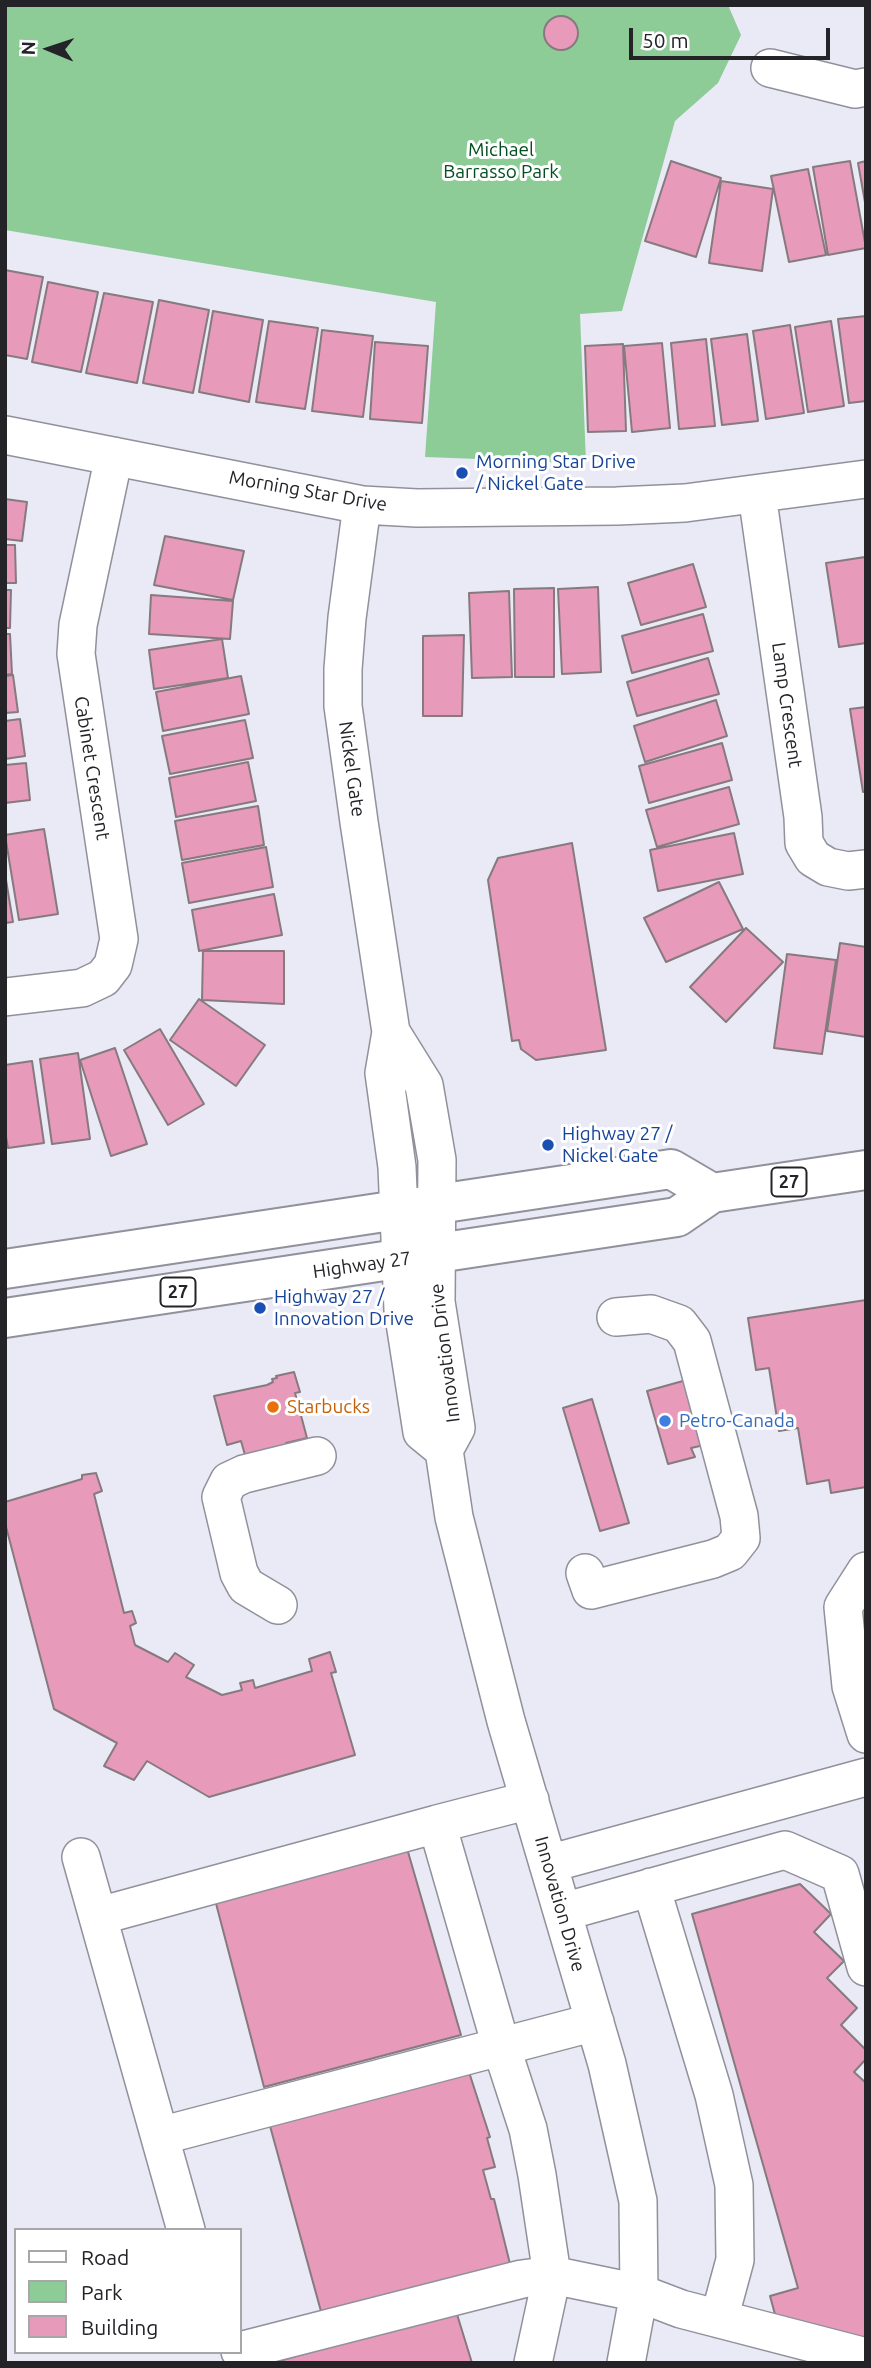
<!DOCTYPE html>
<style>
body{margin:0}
#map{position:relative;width:871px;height:2368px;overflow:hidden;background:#e9eaf6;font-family:Ubuntu,sans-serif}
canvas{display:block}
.frame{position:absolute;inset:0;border:7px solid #232328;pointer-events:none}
.legend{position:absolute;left:14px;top:2228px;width:228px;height:126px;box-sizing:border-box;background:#fff;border:2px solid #a7a7a9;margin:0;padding:9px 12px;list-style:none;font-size:21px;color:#232328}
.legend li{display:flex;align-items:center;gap:14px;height:35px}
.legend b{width:35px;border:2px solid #a7a7a9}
.north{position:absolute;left:14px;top:14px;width:70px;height:70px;-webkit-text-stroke:5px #fff;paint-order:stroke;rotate:272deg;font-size:19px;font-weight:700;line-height:28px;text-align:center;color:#232328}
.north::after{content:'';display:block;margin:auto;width:24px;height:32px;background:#232328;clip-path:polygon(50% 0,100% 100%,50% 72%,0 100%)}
.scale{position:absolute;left:629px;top:28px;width:201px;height:32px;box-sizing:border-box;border:4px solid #232328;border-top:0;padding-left:9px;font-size:21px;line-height:24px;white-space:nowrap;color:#232328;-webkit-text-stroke:5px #fff;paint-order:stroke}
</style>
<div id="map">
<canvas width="871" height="2368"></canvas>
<div class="frame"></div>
<ul class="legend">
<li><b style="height:9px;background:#fff"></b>Road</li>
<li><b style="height:19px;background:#8dcb97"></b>Park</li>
<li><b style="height:19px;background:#e79aba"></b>Building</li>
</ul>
<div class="north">N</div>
<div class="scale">50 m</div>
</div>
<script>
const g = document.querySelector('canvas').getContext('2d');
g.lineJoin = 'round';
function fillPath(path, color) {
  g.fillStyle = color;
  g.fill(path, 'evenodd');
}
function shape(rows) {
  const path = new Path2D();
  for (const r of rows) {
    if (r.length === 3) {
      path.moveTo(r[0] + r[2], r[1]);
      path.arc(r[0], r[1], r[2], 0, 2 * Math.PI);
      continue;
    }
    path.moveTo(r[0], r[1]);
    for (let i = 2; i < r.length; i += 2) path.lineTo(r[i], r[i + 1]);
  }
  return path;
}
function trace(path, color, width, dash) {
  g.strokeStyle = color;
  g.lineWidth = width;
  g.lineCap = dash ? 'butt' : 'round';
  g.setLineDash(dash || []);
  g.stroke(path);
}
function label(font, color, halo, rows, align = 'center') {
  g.font = font + ' Ubuntu,sans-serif';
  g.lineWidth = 6;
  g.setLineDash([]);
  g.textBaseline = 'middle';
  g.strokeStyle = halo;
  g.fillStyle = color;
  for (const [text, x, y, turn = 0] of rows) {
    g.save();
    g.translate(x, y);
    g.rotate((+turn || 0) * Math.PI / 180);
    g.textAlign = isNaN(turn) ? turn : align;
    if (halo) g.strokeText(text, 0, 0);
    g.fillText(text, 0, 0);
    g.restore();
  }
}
fillPath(shape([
 [5,5,728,5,741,35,718,83,675,121,622,311,580,314,586,463,425,457,436,302,5,230]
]), '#8dcb97');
const building = shape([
 [561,33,17],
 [671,161,721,178,696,257,645,241,671,161],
 [850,161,866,248,828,255,813,167,850,161],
 [866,161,866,208,858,163,866,161],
 [808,169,826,255,789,262,771,176,808,169],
 [721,181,773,189,762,271,709,263,721,181],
 [5,270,43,277,27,359,5,355,5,270],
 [48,282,98,292,81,372,32,362,48,282],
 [104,293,153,302,137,383,86,373,104,293],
 [159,300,209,310,193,393,143,383,159,300],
 [213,311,263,320,249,402,199,392,213,311],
 [866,316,866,401,849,403,838,319,866,316],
 [269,321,318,328,305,409,256,402,269,321],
 [831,321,844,406,808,412,795,327,831,321],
 [790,325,804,413,766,419,753,331,790,325],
 [322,330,373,336,363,417,312,411,322,330],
 [747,334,758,421,722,425,711,339,747,334],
 [706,339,715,426,679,429,671,343,706,339],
 [375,342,428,346,422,423,370,419,375,342],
 [662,343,670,428,632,432,624,346,662,343],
 [623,344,626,431,588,432,585,346,623,344],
 [5,499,27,502,22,541,5,539,5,499],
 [165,536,244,551,233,600,154,585,165,536],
 [5,545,15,545,16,583,5,583,5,545],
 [865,557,866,643,839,647,826,563,865,557],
 [693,564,706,607,641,625,628,583,693,564],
 [598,587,601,672,562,674,558,589,598,587],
 [554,588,554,677,515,677,514,589,554,588],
 [5,590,11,590,10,628,5,628,5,590],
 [509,591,512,677,472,678,469,593,509,591],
 [151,595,233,601,230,639,149,634,151,595],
 [703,614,713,651,632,673,622,636,703,614],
 [5,634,10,634,12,674,5,675,5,634],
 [464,635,462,716,423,716,423,636,464,635],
 [222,639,228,678,154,689,149,650,222,639],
 [708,658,719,694,637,716,627,682,708,658],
 [13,675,18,712,5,713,5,676,13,675],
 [241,676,249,714,163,731,156,692,241,676],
 [716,700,727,736,645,762,634,726,716,700],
 [866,707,866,791,863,792,850,709,866,707],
 [20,719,25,756,5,759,5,721,20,719],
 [245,720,253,758,170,774,162,736,245,720],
 [722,743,732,780,649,803,639,766,722,743],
 [248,762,256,801,176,817,169,778,248,762],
 [26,763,30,800,5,803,5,765,26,763],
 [729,787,739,824,657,847,646,810,729,787],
 [258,806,264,845,182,860,175,821,258,806],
 [44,829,58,914,19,920,5,835,44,829],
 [734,833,743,874,658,891,650,850,734,833],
 [572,843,606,1050,536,1060,521,1049,519,1040,512,1041,488,880,498,858,572,843],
 [266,847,273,887,189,903,182,863,266,847],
 [5,874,13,922,5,923,5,874],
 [719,882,743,929,666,962,644,918,719,882],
 [274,894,282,935,199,951,192,910,274,894],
 [746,928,783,962,726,1022,690,987,746,928],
 [840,943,866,947,866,1037,827,1031,840,943],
 [203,951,284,951,284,1004,202,1000,203,951],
 [787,954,836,960,822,1054,774,1048,787,954],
 [199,999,265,1045,236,1086,170,1040,199,999],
 [160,1029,204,1104,168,1125,124,1050,160,1029],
 [115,1048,147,1144,111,1156,80,1060,115,1048],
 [78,1053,90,1139,52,1144,40,1059,78,1053],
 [32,1061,44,1143,8,1148,5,1131,5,1065,32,1061],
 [866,1300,866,1487,831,1493,829,1480,807,1484,798,1428,779,1431,769,1368,756,1370,748,1318,866,1300],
 [294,1372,300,1392,295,1393,307,1438,286,1443,288,1450,277,1453,275,1447,245,1455,241,1441,227,1445,214,1396,267,1385,273,1382,272,1379,277,1378,276,1376,294,1372],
 [708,1374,727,1440,691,1448,695,1457,668,1464,647,1391,708,1374],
 [592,1399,629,1523,600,1531,563,1408,592,1399],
 [96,1473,102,1491,94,1494,124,1613,132,1611,136,1623,130,1626,135,1645,168,1662,175,1653,194,1665,186,1677,222,1695,242,1690,240,1683,253,1680,255,1688,312,1671,309,1659,330,1652,336,1672,331,1673,355,1755,209,1797,147,1761,134,1780,104,1766,117,1743,54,1709,5,1523,5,1502,82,1479,82,1475,96,1473],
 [404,1838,461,2035,264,2087,213,1892,404,1838],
 [800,1884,831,1914,814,1932,844,1961,827,1978,857,2008,841,2025,866,2050,866,2059,854,2072,866,2083,866,2340,776,2318,770,2296,798,2288,692,1914,800,1884],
 [469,2072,490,2137,487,2138,495,2167,483,2170,491,2199,494,2199,510,2264,322,2315,270,2126,469,2072],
 [456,2311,472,2363,272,2363,456,2311]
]);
fillPath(building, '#e79aba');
trace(building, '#867a7f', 2);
const minor = shape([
 [770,68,855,89,866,87],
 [5,435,362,505,417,508,617,506,685,503,866,479],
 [757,494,803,817,804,843,813,858,828,867,848,871,866,869],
 [362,505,347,618,343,669,343,706,359,822,391,1032,384,1073,397,1167,403,1310,422,1432,444,1450],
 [5,997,82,988,103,978,113,965,119,939,76,654,78,625,114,456],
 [391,1032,424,1085,437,1160,436,1302,456,1428,444,1450,454,1517,506,1721,607,2064,638,2201,639,2293,626,2363],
 [866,1571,843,1607,851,1686,866,1734],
 [585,1573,591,1590,713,1559,730,1552,741,1538,739,1516,692,1341,679,1324,651,1314,616,1317],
 [278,1605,246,1586,239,1573,221,1497,229,1481,244,1474,317,1456],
 [530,1800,437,1824,501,2046,528,2129,537,2175,552,2275,533,2363],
 [81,1857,186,2230],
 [548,1864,866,1777],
 [651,1887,714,2095,734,2185,735,2260,719,2319],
 [563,1912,785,1850,840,1874,866,1967],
 [99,1916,437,1824],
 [160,2136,595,2022],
 [240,2351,522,2279,552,2275,639,2293,681,2309,866,2357]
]);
const major = shape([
 [5,1269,671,1169,712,1193],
 [5,1318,677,1217,712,1193,866,1170]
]);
trace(minor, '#91919c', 40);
trace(major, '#91919c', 42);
trace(minor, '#fff', 37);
trace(major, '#fff', 38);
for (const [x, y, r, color] of [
 [462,473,7,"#1a4fb4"],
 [548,1145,7,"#1a4fb4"],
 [260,1308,7,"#1a4fb4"],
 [273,1407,7,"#e8710a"],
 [665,1421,7,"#3f7fe0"]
]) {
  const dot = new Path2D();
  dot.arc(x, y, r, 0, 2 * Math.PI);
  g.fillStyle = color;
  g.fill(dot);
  trace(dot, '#fff', 2.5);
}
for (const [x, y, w] of [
 [789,1182,35],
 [178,1292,35]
]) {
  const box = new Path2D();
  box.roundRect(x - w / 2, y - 14.5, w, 29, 5);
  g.fillStyle = '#fff';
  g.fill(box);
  trace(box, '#232328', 2);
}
label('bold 18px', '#232328', null, [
 ["27",789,1182],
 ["27",178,1292]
]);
label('19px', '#034f1f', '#fff', [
 ["Michael",501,150],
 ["Barrasso Park",501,172]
]);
label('19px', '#164399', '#fff', [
 ["Morning Star Drive",476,462],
 ["/ Nickel Gate",476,484],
 ["Highway 27 /",562,1134],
 ["Nickel Gate",562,1156],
 ["Highway 27 /",274,1297],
 ["Innovation Drive",274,1319]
], 'left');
label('19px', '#232328', '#fff', [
 ["Morning Star Drive",308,491,10],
 ["Lamp Crescent",787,705,82],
 ["Cabinet Crescent",92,768,81],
 ["Nickel Gate",352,769,82],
 ["Highway 27",362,1265,-8],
 ["Innovation Drive",445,1353,-97],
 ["Innovation Drive",560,1904,74]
]);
label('19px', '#c56008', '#fff', [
 ["Starbucks",287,1407]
], 'left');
label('19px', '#366cbe', '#fff', [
 ["Petro-Canada",679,1421]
], 'left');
</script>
